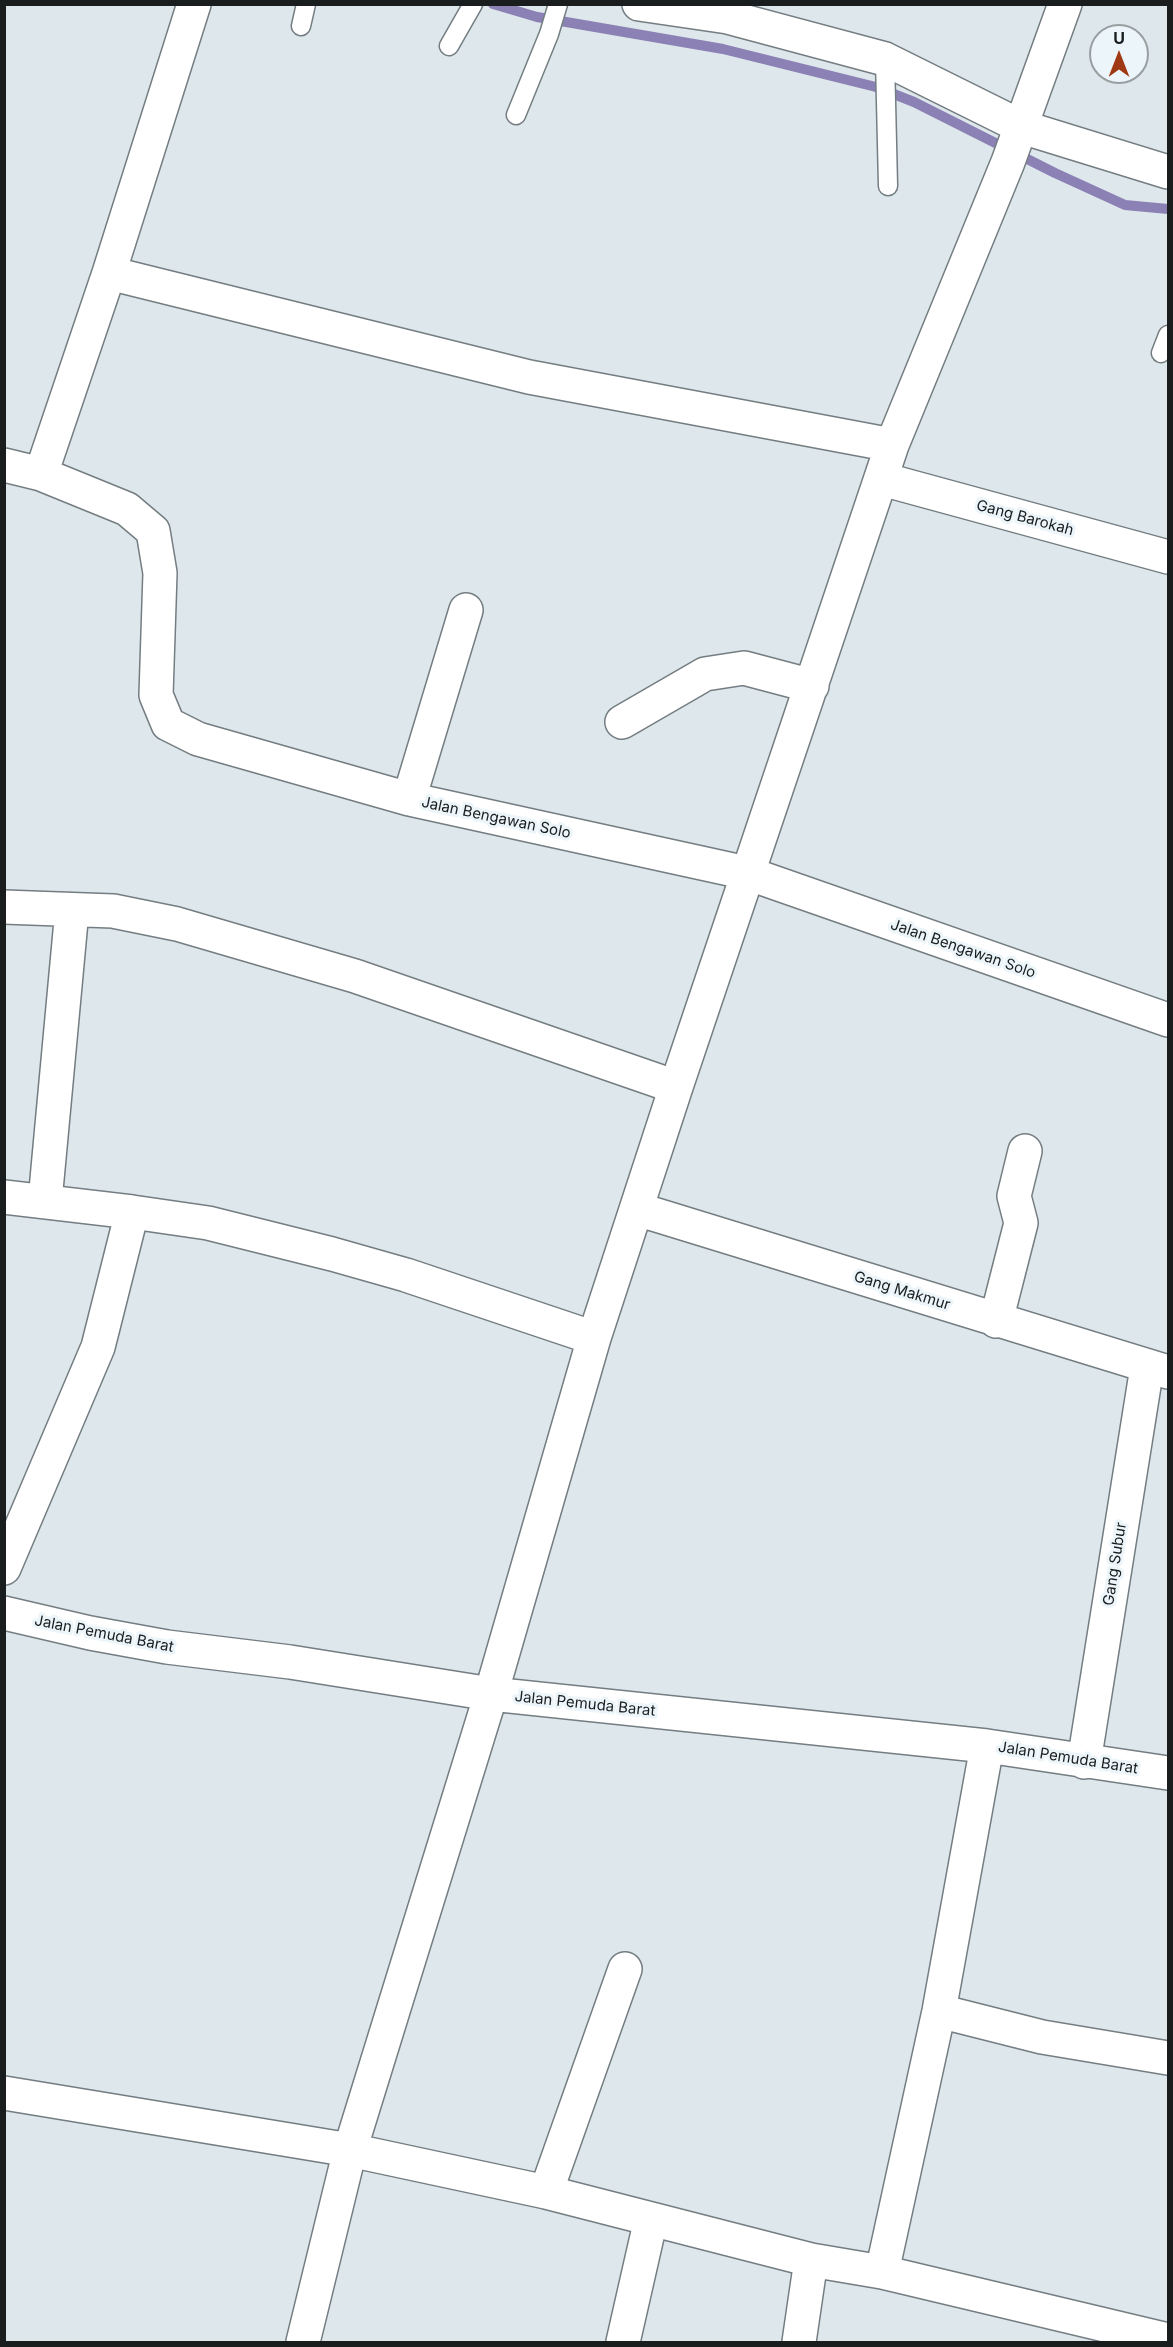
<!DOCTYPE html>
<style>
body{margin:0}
#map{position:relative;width:1173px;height:2347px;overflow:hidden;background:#dee8ec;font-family:Inter,sans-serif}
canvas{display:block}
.frame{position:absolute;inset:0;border:6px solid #191d1e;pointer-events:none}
.north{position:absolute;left:1089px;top:24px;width:60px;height:60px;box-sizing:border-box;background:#ecf5f9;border:2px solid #989fa1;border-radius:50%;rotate:0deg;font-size:16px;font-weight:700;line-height:24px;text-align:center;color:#191d1e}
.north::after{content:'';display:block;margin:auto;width:21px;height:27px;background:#9f3913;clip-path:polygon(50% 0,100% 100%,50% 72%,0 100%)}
</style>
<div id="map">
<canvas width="1173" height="2347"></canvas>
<div class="frame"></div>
<div class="north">U</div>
</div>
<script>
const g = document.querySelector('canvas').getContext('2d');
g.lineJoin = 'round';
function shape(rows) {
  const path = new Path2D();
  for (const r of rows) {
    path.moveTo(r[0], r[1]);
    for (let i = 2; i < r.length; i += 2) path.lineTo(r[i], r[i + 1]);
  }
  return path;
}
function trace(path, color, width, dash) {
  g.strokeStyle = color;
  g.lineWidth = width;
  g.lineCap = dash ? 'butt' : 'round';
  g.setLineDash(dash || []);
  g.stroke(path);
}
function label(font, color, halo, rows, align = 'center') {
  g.font = font + ' Inter,sans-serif';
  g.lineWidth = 6;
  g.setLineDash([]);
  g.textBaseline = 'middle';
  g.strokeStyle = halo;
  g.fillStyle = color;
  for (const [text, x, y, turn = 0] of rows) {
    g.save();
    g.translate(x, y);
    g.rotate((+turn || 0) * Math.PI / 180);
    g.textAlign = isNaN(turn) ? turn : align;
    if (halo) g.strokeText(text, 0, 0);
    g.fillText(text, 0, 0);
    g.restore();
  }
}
trace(shape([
 [493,4,537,17,723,49,876,87,914,102,1055,173,1125,205,1168,209]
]), '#8c81b4', 10);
const service = shape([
 [301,26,306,4],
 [449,46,473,4],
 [885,59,888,186],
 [516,115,549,34,558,4],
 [1161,353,1168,335]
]);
const minor = shape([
 [639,4,728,17,885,59,1022,127,1168,172],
 [109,273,529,377,892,445],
 [4,465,41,474,127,509,153,531,160,573,156,695,168,724,198,739,409,799,747,873,1168,1020],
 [41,474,109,273,194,4],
 [882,479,1168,557],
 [622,722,705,674,744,668,812,686],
 [409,799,466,610],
 [4,907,113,911,177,924,355,976,676,1087],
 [4,1197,132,1212],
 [45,1201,72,910],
 [637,1209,1168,1372],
 [996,1321,1021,1223,1014,1196,1025,1151],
 [4,1568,98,1347,132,1212,208,1223,332,1254,406,1275,594,1338],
 [4,1613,90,1633,167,1647,290,1662,491,1694,987,1746,1168,1773],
 [1084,1762,1147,1367],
 [939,2011,1042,2037,1168,2058],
 [4,2093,350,2150,546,2192,811,2260,882,2272,1168,2340],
 [546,2192,625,1969],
 [882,2272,939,2011,987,1746],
 [303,2342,350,2150,491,1694,594,1338,676,1087,892,445,1008,162,1065,4],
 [623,2342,651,2219],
 [799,2342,811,2260]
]);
trace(service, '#747d81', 21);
trace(minor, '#747d81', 36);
trace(service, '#fff', 18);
trace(minor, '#fff', 33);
label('15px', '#191d1e', '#ecf5f9', [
 ["Gang Barokah",1025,518,15],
 ["Jalan Bengawan Solo",496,818,12],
 ["Jalan Bengawan Solo",963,949,19],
 ["Gang Makmur",902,1291,17],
 ["Gang Subur",1115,1564,-81],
 ["Jalan Pemuda Barat",104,1634,11],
 ["Jalan Pemuda Barat",585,1704,6],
 ["Jalan Pemuda Barat",1068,1758,9]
]);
</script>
